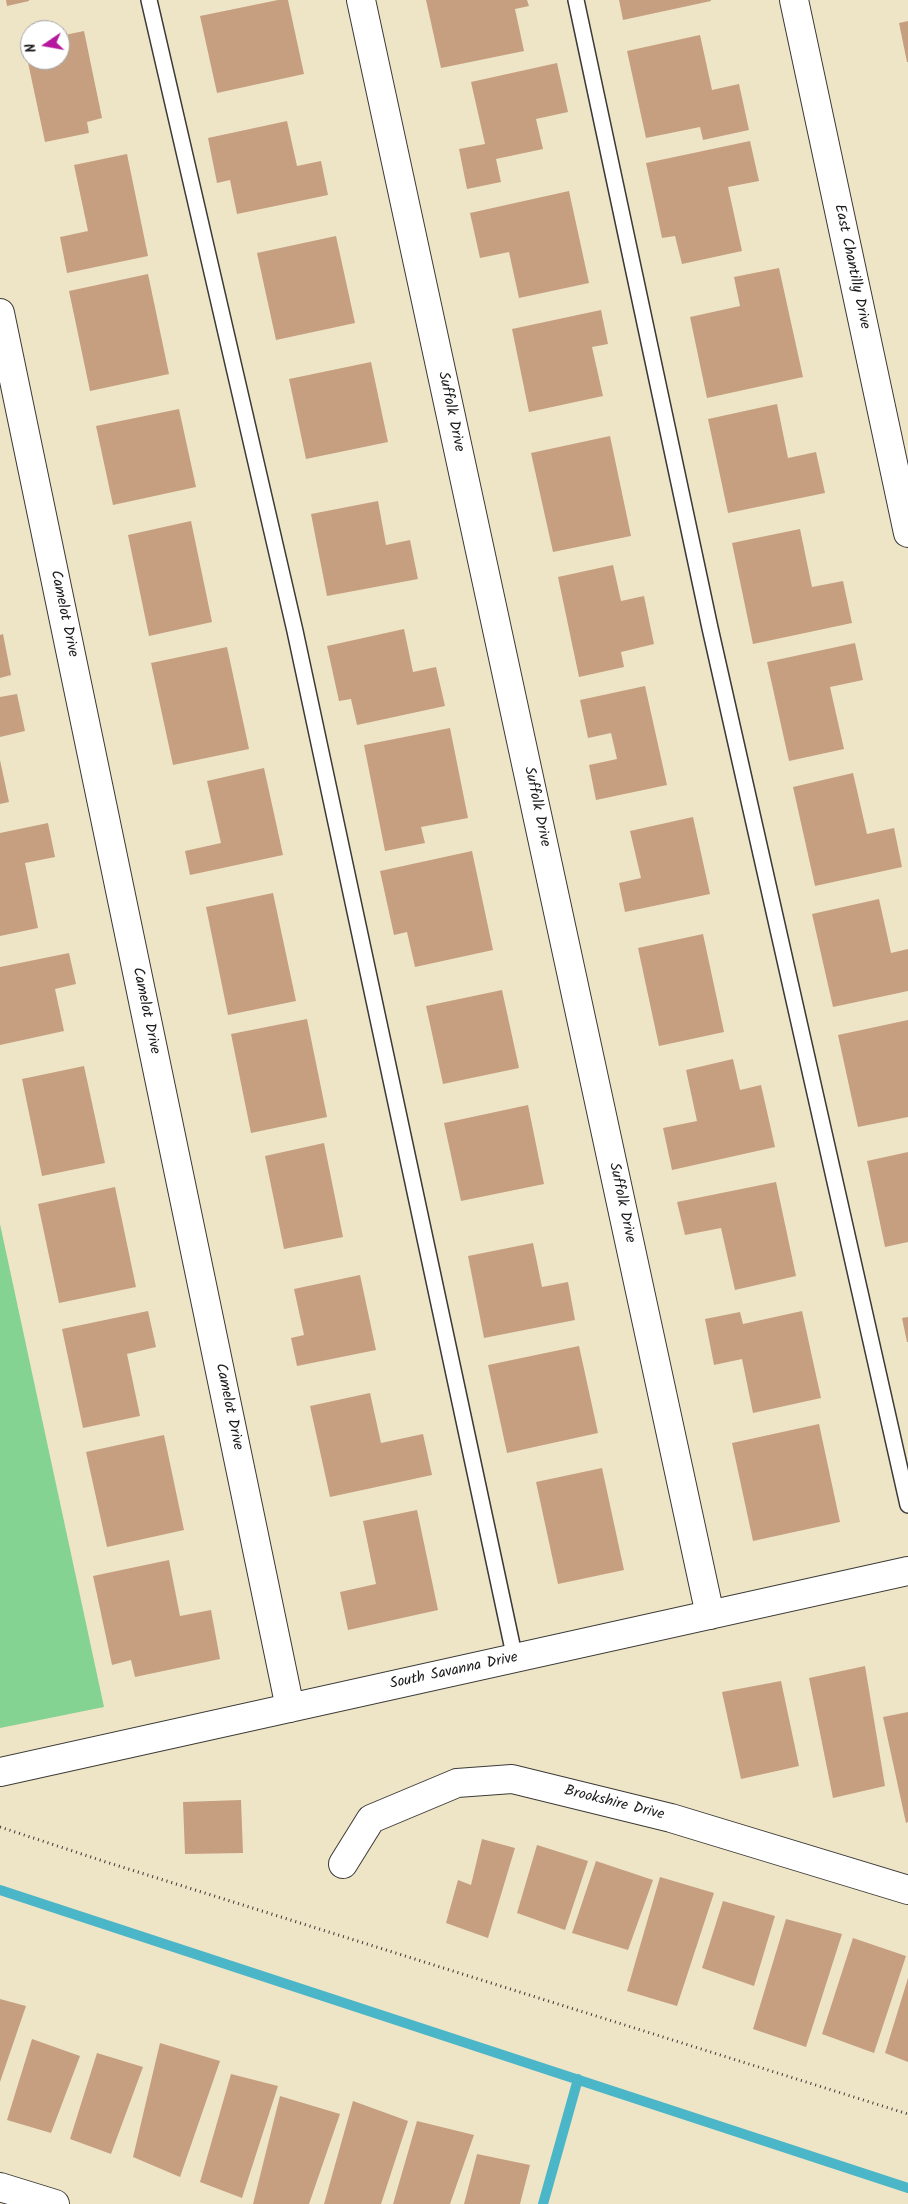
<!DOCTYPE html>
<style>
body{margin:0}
#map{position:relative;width:908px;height:2204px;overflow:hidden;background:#eee5c7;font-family:Kalam,sans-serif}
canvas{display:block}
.north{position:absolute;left:20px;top:20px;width:50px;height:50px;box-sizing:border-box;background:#fff;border:1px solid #a4a4a4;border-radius:50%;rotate:258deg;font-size:14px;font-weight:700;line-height:20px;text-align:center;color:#1c1c1c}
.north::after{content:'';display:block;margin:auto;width:18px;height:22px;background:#b5179e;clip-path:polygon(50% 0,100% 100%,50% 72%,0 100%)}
</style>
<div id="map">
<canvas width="908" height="2204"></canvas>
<div class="north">N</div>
</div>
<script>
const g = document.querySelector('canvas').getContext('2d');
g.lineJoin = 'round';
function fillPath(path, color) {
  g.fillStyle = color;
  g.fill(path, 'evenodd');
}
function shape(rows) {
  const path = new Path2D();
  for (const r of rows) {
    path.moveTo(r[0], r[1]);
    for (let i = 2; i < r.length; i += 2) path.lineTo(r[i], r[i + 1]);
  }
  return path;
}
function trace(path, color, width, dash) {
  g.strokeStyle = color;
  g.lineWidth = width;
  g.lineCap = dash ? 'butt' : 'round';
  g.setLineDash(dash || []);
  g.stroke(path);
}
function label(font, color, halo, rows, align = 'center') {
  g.font = font + ' Kalam,sans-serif';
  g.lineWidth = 4;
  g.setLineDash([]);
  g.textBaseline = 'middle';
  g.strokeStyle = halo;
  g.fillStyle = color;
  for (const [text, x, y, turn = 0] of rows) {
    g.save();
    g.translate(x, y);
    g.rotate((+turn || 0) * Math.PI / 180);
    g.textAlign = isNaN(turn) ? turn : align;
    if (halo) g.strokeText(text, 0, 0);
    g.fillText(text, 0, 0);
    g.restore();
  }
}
fillPath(shape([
 [0,1224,104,1707,0,1728]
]), '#85d392');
trace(shape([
 [0,1890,908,2188],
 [543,2204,578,2079]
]), '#4bb6c8', 10);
fillPath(shape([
 [6,0,29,0,29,1,7,6],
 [278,0,288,0,304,74,217,93,200,16],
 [426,0,527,0,529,6,515,9,524,51,441,68],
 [619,0,711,0,711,1,623,20],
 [908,21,908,62,907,62,899,23],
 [84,31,102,118,87,122,89,133,45,142,24,44,30,43,30,60,60,60,60,36],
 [700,35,712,90,739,84,749,130,703,140,700,127,646,138,627,51],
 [557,63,568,112,536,119,543,149,496,159,501,182,467,189,459,149,485,144,471,82],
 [287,121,297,166,321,161,328,195,237,214,230,180,217,183,208,138],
 [750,141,759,181,728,187,742,251,682,264,675,236,662,238,646,163],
 [127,154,148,256,67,273,60,237,88,231,74,165],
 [569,191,589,283,519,298,509,252,480,258,470,213],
 [336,236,355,323,276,340,257,253],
 [779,268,803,377,707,398,690,317,740,306,734,277],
 [148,274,169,374,90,391,69,291],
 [601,310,608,344,592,347,603,396,529,412,512,329],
 [371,362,388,442,306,459,289,379],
 [777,404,788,458,816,452,825,493,728,513,708,419],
 [179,409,196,487,113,505,96,426],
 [610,436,631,536,553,552,531,453],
 [378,501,386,545,410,540,418,579,327,596,311,514],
 [191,521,212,622,149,636,128,535],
 [800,529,812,587,843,581,852,623,753,644,732,543],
 [613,565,621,601,644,596,654,644,621,652,624,667,579,677,558,577],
 [404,629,413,672,436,667,445,706,357,725,351,699,339,701,327,646],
 [3,634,11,675,0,678,0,635],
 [855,643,863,680,830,687,844,749,789,761,767,662],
 [227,647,249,749,173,765,151,663],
 [645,686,667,785,596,800,589,765,617,759,611,733,588,738,580,700],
 [17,694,25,731,0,737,0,697],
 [450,728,468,818,421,827,425,843,385,851,364,745],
 [0,760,9,802,0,804],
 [264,768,283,855,190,875,185,851,221,843,207,781],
 [853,773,867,834,894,828,902,867,815,886,793,787],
 [693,817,710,894,625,912,619,883,641,878,630,831],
 [48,823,55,857,25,863,38,928,0,936,0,833],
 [472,851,493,950,415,967,407,932,394,935,380,871],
 [273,893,296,1001,228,1015,206,907],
 [879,899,891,953,908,949,908,991,833,1007,812,914],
 [703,934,724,1032,659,1046,638,948],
 [69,953,76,984,55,989,64,1031,0,1045,0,967],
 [502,990,519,1068,443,1084,426,1006],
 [307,1019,327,1117,251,1133,231,1034],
 [908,1020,908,1117,858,1127,838,1035],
 [733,1059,740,1090,761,1085,775,1147,672,1170,663,1128,697,1121,686,1070],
 [84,1066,105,1163,42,1176,22,1079],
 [528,1105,544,1184,461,1201,444,1123],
 [324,1143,343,1237,284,1249,265,1156],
 [908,1152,908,1242,885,1247,867,1161],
 [776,1182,796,1276,735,1290,721,1228,685,1235,677,1202],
 [115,1187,136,1287,59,1303,38,1204],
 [533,1243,542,1287,568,1282,575,1320,484,1338,468,1256],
 [360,1275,376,1350,297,1366,291,1338,304,1335,294,1289],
 [148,1311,156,1347,127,1354,140,1416,83,1428,62,1329],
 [802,1311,821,1398,753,1413,742,1359,714,1365,705,1319,740,1312,743,1324],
 [908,1317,908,1342,907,1342,902,1318],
 [579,1346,598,1433,507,1453,488,1365],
 [370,1393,381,1443,423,1434,432,1475,330,1497,310,1406],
 [819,1424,840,1522,753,1541,732,1443],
 [164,1435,184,1530,107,1547,86,1452],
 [602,1468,624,1570,558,1584,536,1482],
 [417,1510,438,1610,348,1630,340,1592,376,1584,363,1521],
 [169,1560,180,1616,211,1610,220,1659,135,1677,131,1660,112,1665,93,1576],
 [865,1666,885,1786,833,1798,809,1678],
 [781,1681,799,1766,741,1779,722,1692],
 [908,1712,908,1822,906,1823,883,1717],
 [241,1800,243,1853,185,1854,183,1802],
 [482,1839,515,1848,488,1938,446,1923,458,1880,471,1885],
 [537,1845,588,1861,565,1930,517,1913],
 [596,1861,653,1880,628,1950,572,1933],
 [660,1877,714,1893,677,2006,627,1991],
 [723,1901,775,1916,754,1986,702,1968],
 [786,1919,842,1934,806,2047,753,2029],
 [853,1938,906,1956,874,2053,822,2034],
 [908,1978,908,2062,885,2053],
 [0,1999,26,2006,0,2082],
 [32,2039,80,2056,51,2133,7,2120],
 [160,2043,220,2061,180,2177,133,2157],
 [97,2053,143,2067,111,2154,70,2139],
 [231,2074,278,2086,242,2198,200,2182],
 [280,2096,340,2114,309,2204,253,2204],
 [353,2101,408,2121,381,2204,324,2204],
 [417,2121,474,2135,450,2204,393,2204],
 [477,2154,530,2165,520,2204,464,2204]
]), '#c69f80');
const service = shape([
 [149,0,295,631,515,1659],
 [576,0,710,628,908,1505]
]);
const minor = shape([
 [361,0,710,1615],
 [794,0,908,533],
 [0,313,290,1708],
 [0,1772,908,1571],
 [343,1864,371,1819,457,1783,512,1779,671,1818,908,1890],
 [0,2187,55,2204]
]);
trace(service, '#3c3a36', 18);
trace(minor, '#3c3a36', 30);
trace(shape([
 [0,1827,106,1862,908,2114]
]), '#3c3a36', 3, [1, 4]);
trace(service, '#fff', 15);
trace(minor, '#fff', 28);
label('15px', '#1c1c1c', '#fff', [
 ["East Chantilly Drive",851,267,78],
 ["Suffolk Drive",450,412,78],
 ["Camelot Drive",63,614,78],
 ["Suffolk Drive",536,807,78],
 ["Camelot Drive",145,1011,78],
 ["Suffolk Drive",621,1203,78],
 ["Camelot Drive",228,1407,78],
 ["South Savanna Drive",454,1672,-12],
 ["Brookshire Drive",614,1804,14]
]);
</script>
